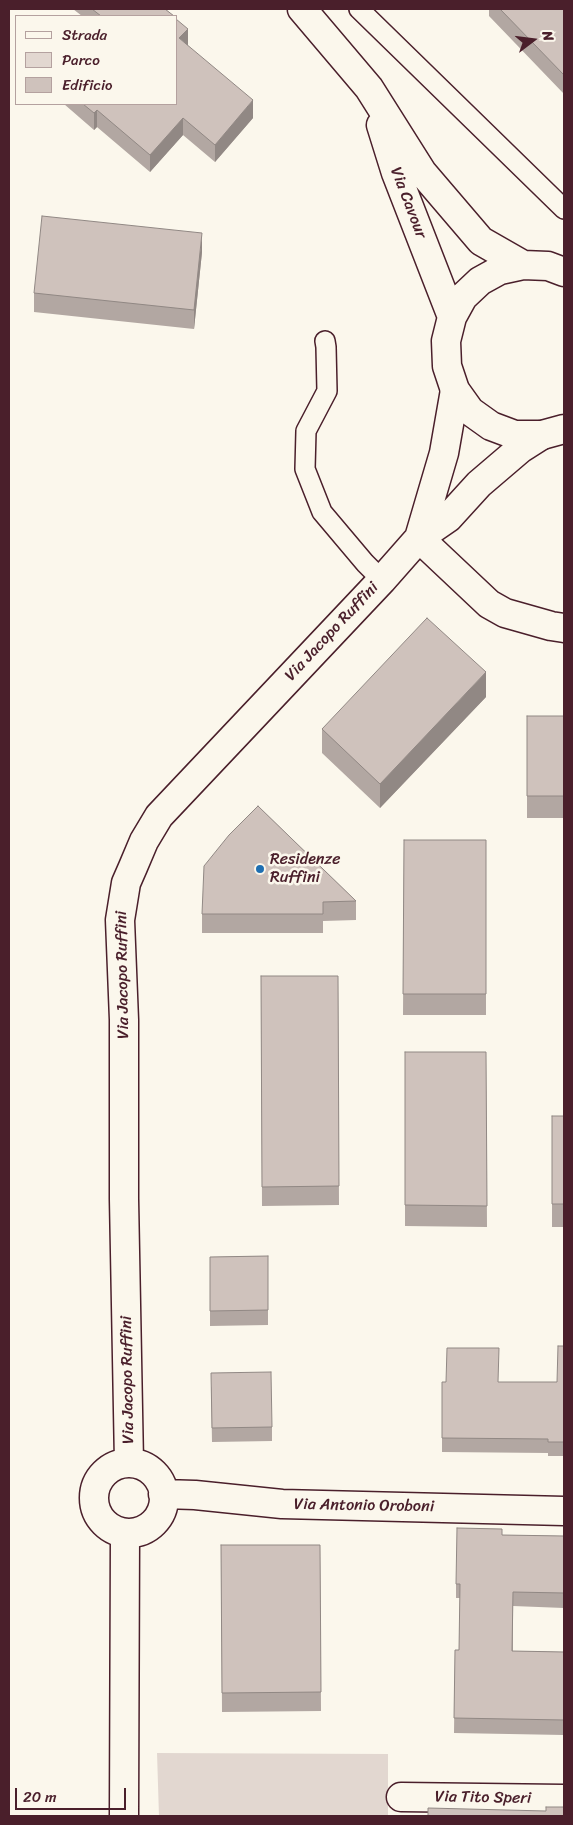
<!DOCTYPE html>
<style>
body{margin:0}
#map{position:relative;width:573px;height:1825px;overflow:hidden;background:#fbf7ec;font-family:Sriracha,sans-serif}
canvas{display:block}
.frame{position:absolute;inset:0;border:10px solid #4a1f2b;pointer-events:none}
.legend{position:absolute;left:15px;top:15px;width:162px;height:90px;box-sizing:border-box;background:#fbf7ec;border:1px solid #b4a19f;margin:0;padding:6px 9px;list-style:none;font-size:15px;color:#4a1f2b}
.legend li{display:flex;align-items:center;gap:10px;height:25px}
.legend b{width:25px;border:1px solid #b4a19f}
.north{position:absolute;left:508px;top:15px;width:50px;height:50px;-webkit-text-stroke:4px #fbf7ec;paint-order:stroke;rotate:75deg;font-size:14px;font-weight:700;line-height:20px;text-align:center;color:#4a1f2b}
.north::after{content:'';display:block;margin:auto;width:18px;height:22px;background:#4a1f2b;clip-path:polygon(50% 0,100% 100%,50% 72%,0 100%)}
.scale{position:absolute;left:15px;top:1788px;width:111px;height:22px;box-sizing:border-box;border:2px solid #4a1f2b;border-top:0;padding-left:6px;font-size:15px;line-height:18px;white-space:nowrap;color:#4a1f2b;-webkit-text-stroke:4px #fbf7ec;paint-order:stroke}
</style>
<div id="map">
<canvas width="573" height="1825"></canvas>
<div class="frame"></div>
<ul class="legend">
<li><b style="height:6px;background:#fbf7ec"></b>Strada</li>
<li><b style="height:14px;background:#e2d7d0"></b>Parco</li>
<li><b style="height:14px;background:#cfc2bc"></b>Edificio</li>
</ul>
<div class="north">N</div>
<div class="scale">20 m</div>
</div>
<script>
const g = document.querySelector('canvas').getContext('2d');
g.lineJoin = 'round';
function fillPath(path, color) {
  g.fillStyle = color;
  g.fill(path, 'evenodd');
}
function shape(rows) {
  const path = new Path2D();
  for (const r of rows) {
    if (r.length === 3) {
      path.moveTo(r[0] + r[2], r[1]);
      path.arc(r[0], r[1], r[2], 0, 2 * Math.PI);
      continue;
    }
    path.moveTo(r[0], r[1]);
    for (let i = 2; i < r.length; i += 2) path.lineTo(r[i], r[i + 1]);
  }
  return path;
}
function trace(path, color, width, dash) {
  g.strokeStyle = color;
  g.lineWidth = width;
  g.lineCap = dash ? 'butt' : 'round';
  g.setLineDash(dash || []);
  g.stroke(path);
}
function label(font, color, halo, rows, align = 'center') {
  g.font = font + ' Sriracha,sans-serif';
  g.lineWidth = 5;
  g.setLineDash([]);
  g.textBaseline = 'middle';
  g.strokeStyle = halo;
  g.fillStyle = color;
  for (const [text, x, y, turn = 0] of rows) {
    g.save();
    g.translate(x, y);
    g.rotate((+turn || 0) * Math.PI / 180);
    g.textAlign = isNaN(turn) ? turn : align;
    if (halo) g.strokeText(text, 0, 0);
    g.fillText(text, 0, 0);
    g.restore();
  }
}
fillPath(shape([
 [157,1753,388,1754,388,1816,159,1816]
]), '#e2d7d0');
const service = shape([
 [359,9,564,209],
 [325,341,326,347,327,391,306,431,305,469,322,512,365,563,382,580]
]);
const minor = shape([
 [419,538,489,604,505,613,551,626,564,628],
 [419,538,444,453,455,390],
 [129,1463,124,1199,124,1020,120,920,126,883,133,867,144,841,159,816,382,580,419,538,448,518,479,484,520,449,542,435],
 [129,1498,35],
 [163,1494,195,1495,282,1504,564,1511],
 [401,1797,564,1799],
 [124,1816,125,1534]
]);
const primary = shape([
 [302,9,369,88,422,172,481,241,523,265],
 [381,125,396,173,452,317],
 [564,272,548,266,523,265,500,270,480,281,463,297,452,317,446,341,447,366,455,390,470,411,491,426,515,435,542,435,564,429]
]);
trace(service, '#4a1f2b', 22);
trace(minor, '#4a1f2b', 31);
trace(primary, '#4a1f2b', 31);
trace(service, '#fbf7ec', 19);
trace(minor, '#fbf7ec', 28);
trace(primary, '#fbf7ec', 28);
fillPath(shape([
 [73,9,165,9,174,16,82,16],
 [489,9,564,9,564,94,489,16],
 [188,46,253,118,215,162,183,135,150,172,97,127,94,130,64,104,176,104],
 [202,252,194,329,34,312,34,293],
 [486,697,380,808,322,753,322,729],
 [527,716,564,716,564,818,527,818],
 [258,806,356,901,356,920,323,921,323,933,202,933,202,914],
 [404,840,486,840,486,1015,403,1015],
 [261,976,338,976,339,1205,262,1206],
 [405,1052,486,1052,487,1227,405,1226],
 [552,1116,564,1116,564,1227,552,1227],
 [268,1256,268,1325,210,1326,210,1257],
 [564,1346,564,1456,548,1456,548,1453,442,1452,442,1382,557,1382],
 [211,1387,272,1427,272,1441,212,1442],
 [502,1535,564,1536,564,1608,513,1606,513,1651,564,1652,564,1735,454,1733,455,1650,459,1650,460,1598,456,1598,456,1584],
 [221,1545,320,1545,321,1711,222,1712]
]), '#b2a7a2');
fillPath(shape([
 [188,29,188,46,179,38],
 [253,100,253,118,215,162,215,145],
 [97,110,97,127,94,130,94,113],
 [183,118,183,135,150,172,150,155],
 [202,233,202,252,194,329,194,310],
 [486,672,486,697,380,808,380,784]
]), '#918884');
const building = shape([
 [92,9,165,9,174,16,101,16,92,9],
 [500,9,564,9,564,75,500,9],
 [176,19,188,29,179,38,253,100,215,145,183,118,150,155,97,110,94,113,83,104,176,104,176,19],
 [42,216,202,233,194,310,34,293,42,216],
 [427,618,486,672,380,784,322,729,427,618],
 [527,716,564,716,564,796,527,796,527,716],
 [258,806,356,901,323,902,323,914,202,914,204,866,229,835,258,806],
 [404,840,486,840,486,994,403,994,404,840],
 [261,976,338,976,339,1186,262,1187,261,976],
 [405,1052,486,1052,487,1206,405,1205,405,1052],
 [552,1116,564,1116,564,1204,552,1204,552,1116],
 [268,1256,268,1310,210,1311,210,1257,268,1256],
 [558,1346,564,1346,564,1442,548,1442,548,1439,442,1438,442,1382,446,1382,447,1348,499,1348,498,1382,557,1382,558,1346],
 [271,1372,272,1427,212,1428,211,1373,271,1372],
 [457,1528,502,1529,502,1535,564,1536,564,1593,513,1592,512,1651,564,1652,564,1720,454,1718,455,1650,459,1650,460,1584,456,1584,457,1528],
 [221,1545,320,1545,321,1692,222,1693,221,1545],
 [546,1807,564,1807,564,1816,428,1816,428,1808,546,1811,546,1807]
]);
fillPath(building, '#cfc2bc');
trace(building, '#918884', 1);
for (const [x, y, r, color] of [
 [260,869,5,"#1f6fb2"]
]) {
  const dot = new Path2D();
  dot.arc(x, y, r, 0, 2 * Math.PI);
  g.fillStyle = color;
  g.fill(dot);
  trace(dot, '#fbf7ec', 2);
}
label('16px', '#4a1f2b', '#fbf7ec', [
 ["Via Cavour",408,203,69],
 ["Via Jacopo Ruffini",332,632,-47],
 ["Via Jacopo Ruffini",123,975,-91],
 ["Via Jacopo Ruffini",128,1380,-91],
 ["Via Antonio Oroboni",364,1506,1],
 ["Via Tito Speri",483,1798,1]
]);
label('16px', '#4a1f2b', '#fbf7ec', [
 ["Residenze",270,860],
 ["Ruffini",270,878]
], 'left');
</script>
